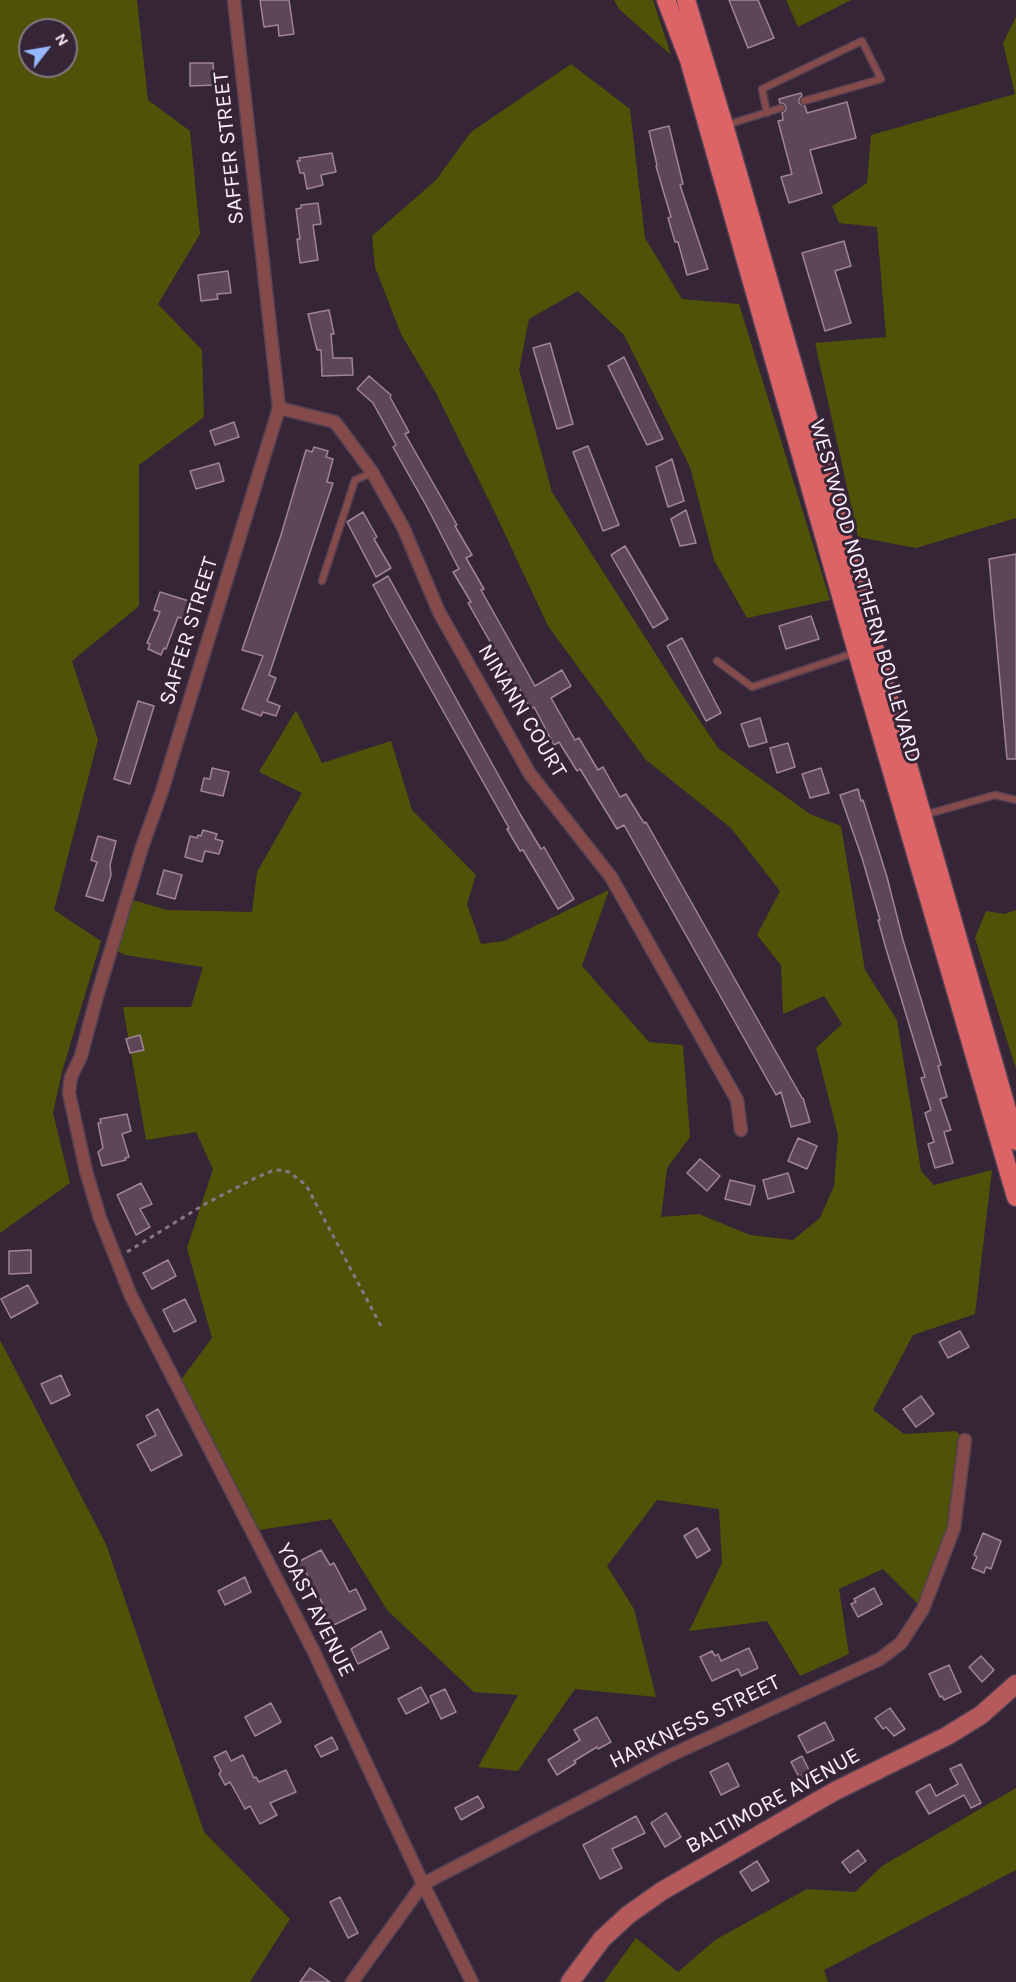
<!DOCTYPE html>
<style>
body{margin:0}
#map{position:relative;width:1016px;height:1982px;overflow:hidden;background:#362437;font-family:Karla,sans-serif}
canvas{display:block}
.north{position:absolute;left:18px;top:18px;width:60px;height:60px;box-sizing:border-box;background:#362437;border:2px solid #857586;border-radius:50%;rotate:59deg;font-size:16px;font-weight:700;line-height:24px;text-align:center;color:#fbeffc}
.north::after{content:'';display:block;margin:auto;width:21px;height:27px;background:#96b6fd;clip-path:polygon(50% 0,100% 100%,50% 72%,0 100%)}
</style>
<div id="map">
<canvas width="1016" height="1982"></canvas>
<div class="north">N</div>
</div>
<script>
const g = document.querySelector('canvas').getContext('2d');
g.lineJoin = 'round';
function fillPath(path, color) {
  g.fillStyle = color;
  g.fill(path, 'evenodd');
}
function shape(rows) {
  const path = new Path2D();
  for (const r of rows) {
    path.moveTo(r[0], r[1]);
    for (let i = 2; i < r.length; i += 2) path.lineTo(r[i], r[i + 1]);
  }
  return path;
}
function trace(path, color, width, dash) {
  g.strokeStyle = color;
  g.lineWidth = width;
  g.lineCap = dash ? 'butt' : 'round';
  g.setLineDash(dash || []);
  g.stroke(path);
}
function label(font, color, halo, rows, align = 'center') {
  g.font = font + ' Karla,sans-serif';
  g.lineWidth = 6;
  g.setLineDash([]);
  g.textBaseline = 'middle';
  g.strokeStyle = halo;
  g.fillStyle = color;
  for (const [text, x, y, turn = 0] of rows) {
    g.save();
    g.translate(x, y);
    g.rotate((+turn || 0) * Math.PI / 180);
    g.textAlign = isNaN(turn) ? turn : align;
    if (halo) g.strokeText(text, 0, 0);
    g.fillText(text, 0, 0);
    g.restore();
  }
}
fillPath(shape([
 [0,0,137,0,148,100,190,131,200,234,158,304,202,350,204,417,139,465,139,606,72,661,98,740,54,910,101,941,62,1072,53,1113,70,1183,0,1233],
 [30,30,66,30,66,66,30,66],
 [614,0,653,0,671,55,619,9],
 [786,0,851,0,798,27],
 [1016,17,1016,518,916,548,858,537,815,343,886,337,877,227,839,223,832,206,867,183,871,135,1015,94,1003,43],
 [571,64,630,109,645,238,682,299,739,304,830,600,747,618,714,560,690,467,624,335,578,291,529,319,519,370,552,492,675,684,718,748,810,814,841,826,865,970,897,1020,921,1171,934,1185,992,1170,975,1314,913,1335,873,1410,904,1434,956,1431,965,1440,954,1528,923,1609,883,1569,839,1589,849,1654,800,1676,767,1621,689,1631,722,1563,719,1509,657,1500,607,1566,634,1609,656,1697,575,1689,518,1771,478,1767,518,1695,474,1692,387,1610,331,1519,252,1531,177,1385,212,1338,187,1248,213,1169,196,1132,146,1140,123,1007,191,1007,203,967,125,955,111,948,126,898,167,910,252,912,257,872,302,793,259,772,296,710,322,763,391,741,412,810,476,875,467,904,481,944,504,941,609,890,582,966,649,1042,683,1045,690,1137,667,1168,661,1217,699,1214,750,1235,793,1240,820,1218,834,1186,838,1135,816,1048,842,1024,824,996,783,1014,781,965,757,935,780,891,731,828,646,760,548,626,497,517,436,393,401,334,375,267,372,236,436,180,471,132],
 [1016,910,1016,1069,975,938,986,911,1004,914],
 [0,1340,106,1544,204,1832,290,1919,250,1982,0,1982],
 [1016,1788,1016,1870,824,1970,828,1982,604,1982,636,1938,678,1972,715,1940,807,1889,855,1892,882,1866]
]), '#4f5307');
const building = shape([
 [260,0,289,0,294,34,279,36,278,25,264,27,260,0],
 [729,0,758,0,774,38,748,48,729,0],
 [190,63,213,63,215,85,190,86,190,63],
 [801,93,802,96,799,99,799,103,805,106,807,113,847,102,856,138,810,150,822,193,789,203,781,177,792,174,778,121,783,120,782,113,785,111,786,107,784,104,780,103,779,99,801,93],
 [669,126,683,184,680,185,708,269,687,275,678,242,675,242,668,218,671,217,656,166,657,165,649,131,669,126],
 [332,153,336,172,321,175,323,185,307,189,304,173,300,173,297,161,300,161,299,158,332,153],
 [318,203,321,224,313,225,318,260,300,263,297,239,300,239,296,209,301,208,301,205,318,203],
 [844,241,851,266,835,271,851,323,825,331,802,253,844,241],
 [228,271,231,293,217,294,218,299,201,301,198,275,228,271],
 [329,310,334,334,331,334,333,358,352,358,353,375,322,376,321,350,317,350,308,314,329,310],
 [550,343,573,424,557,429,533,348,550,343],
 [624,357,663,439,647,445,608,366,624,357],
 [369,376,391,395,390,397,409,432,405,434,457,525,455,526,472,555,466,558,484,589,481,590,535,686,562,670,571,686,551,698,575,740,579,738,598,770,603,767,620,797,626,794,644,823,646,822,802,1098,803,1098,810,1122,791,1127,781,1092,776,1095,624,825,617,829,580,769,577,771,559,742,554,745,534,707,531,709,519,688,517,689,468,603,471,602,453,572,459,569,427,507,393,447,396,445,373,403,357,389,369,376],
 [234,422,239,437,215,445,210,431,234,422],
 [588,446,619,525,603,531,573,452,588,446],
 [314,447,328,451,326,457,333,459,327,482,333,483,269,675,276,678,267,701,280,706,276,716,263,712,261,716,242,709,263,656,242,650,281,535,306,450,312,452,314,447],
 [672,459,684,501,668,507,656,467,672,459],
 [219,463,224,481,196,489,190,471,219,463],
 [686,510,696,543,680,546,671,519,686,510],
 [363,512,377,537,374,539,391,568,376,577,347,522,363,512],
 [625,546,668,619,653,628,611,555,625,546],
 [1016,554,1016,759,1007,759,989,559,1016,554],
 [388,576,520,814,541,849,544,847,574,899,558,909,523,850,520,851,507,829,509,828,389,615,373,585,388,576],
 [160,592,189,601,184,619,178,617,166,649,164,648,161,655,148,649,150,644,147,643,160,612,154,610,160,592],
 [811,616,819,639,786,649,779,626,811,616],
 [682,638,721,713,706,721,667,646,682,638],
 [138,701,154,706,130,784,114,779,138,701],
 [760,718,767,742,749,747,741,724,760,718],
 [788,743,795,767,777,773,770,748,788,743],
 [212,768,229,772,223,796,201,791,204,778,210,779,212,768],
 [821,768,829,793,810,798,802,774,821,768],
 [858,789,861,801,863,800,887,877,903,940,941,1065,938,1066,947,1097,940,1099,951,1130,944,1132,953,1163,935,1168,928,1144,934,1142,925,1113,931,1110,921,1078,925,1077,887,952,878,920,880,920,862,858,840,795,858,789],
 [203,830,217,834,215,839,223,841,219,854,205,851,202,862,185,857,190,836,197,838,198,835,201,836,203,830],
 [98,836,116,841,110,865,111,875,103,901,86,896,97,862,91,860,98,836],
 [164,870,182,875,175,899,157,894,164,870],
 [140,1035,144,1050,130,1053,126,1039,140,1035],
 [127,1114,131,1131,122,1134,129,1157,125,1158,126,1160,102,1166,98,1152,103,1148,98,1123,101,1123,100,1119,127,1114],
 [798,1138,817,1146,807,1169,788,1161,798,1138],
 [700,1159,720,1176,707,1191,687,1173,700,1159],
 [788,1173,794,1192,768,1199,763,1180,788,1173],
 [730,1180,755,1186,750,1205,725,1199,730,1180],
 [141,1183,152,1204,140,1209,150,1227,136,1235,117,1195,141,1183],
 [31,1250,31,1273,9,1274,9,1251,31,1250],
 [168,1260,176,1276,152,1289,143,1273,168,1260],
 [28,1285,38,1303,11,1318,1,1299,28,1285],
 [185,1299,196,1321,174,1332,163,1310,185,1299],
 [960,1331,969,1347,948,1358,939,1342,960,1331],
 [61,1375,70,1395,51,1404,41,1384,61,1375],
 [921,1396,934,1414,916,1427,903,1409,921,1396],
 [158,1409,182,1455,151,1471,137,1445,156,1435,146,1416,158,1409],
 [697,1528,710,1550,697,1558,684,1536,697,1528],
 [983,1533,1001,1541,991,1569,986,1567,984,1573,972,1568,977,1557,974,1555,983,1533],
 [321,1550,330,1565,334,1563,349,1592,356,1589,366,1609,330,1627,324,1616,328,1614,305,1571,301,1573,296,1563,321,1550],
 [245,1577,251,1592,225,1605,218,1591,245,1577],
 [874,1588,882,1604,858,1617,851,1604,856,1602,854,1599,874,1588],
 [381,1631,389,1648,358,1664,351,1649,381,1631],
 [749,1648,758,1668,741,1676,738,1669,712,1681,700,1657,712,1651,715,1656,718,1654,721,1661,749,1648],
 [981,1656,994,1670,982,1682,969,1667,981,1656],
 [949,1665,961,1692,944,1700,942,1696,940,1697,929,1674,949,1665],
 [421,1687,429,1702,406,1714,398,1699,421,1687],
 [445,1689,456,1712,441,1719,430,1696,445,1689],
 [271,1703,281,1722,255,1736,245,1717,271,1703],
 [890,1708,905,1729,894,1736,886,1727,883,1729,875,1718,890,1708],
 [597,1717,611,1742,598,1749,597,1747,574,1761,576,1763,557,1775,548,1760,580,1740,574,1730,597,1717],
 [825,1722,834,1740,807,1753,798,1736,825,1722],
 [332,1737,338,1749,321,1757,315,1746,332,1737],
 [226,1751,231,1761,243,1755,254,1778,256,1777,259,1782,286,1770,296,1792,270,1803,277,1815,260,1824,250,1806,245,1809,230,1782,225,1785,219,1774,221,1771,214,1757,226,1751],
 [802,1756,813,1778,802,1783,791,1762,802,1756],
 [728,1763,739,1786,721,1795,710,1772,728,1763],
 [961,1764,981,1803,971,1808,964,1795,929,1814,916,1792,930,1784,936,1796,958,1784,950,1769,961,1764],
 [478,1796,484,1807,461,1820,455,1808,478,1796],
 [666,1813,681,1837,665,1847,651,1823,666,1813],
 [636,1816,645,1833,612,1849,622,1868,600,1879,583,1845,636,1816],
 [858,1850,866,1861,850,1873,842,1862,858,1850],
 [757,1861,769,1881,752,1891,740,1872,757,1861],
 [340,1897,358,1933,348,1938,330,1902,340,1897],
 [310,1968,330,1982,300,1982,310,1968]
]);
fillPath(building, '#5f4657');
trace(building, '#a08597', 1.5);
const lane = shape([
 [767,113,762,89,862,41,881,79,804,101],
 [726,125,781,108],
 [322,581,355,480,372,473],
 [717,661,752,687,854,653],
 [924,815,995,795,1016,800]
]);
const street = shape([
 [234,0,279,408,161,794,142,847,97,996,81,1056,71,1077,69,1093,86,1171,100,1218,131,1296,313,1650,423,1884,472,1982],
 [279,408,335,422,372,472,403,527,439,612,530,774,611,877,737,1100,741,1130],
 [352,1982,423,1884,669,1756,880,1659,901,1643,923,1609,954,1528,965,1440]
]);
const secondary = shape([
 [570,1982,602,1939,628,1915,662,1891,835,1791,947,1736,981,1715,1016,1684]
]);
const primary = shape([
 [666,0,689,60,857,652,1016,1197],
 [686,0,724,125,1016,1141]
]);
trace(lane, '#524053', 9);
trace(street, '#524053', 15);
trace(secondary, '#524053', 21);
trace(primary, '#524053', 21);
trace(shape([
 [127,1252,205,1204,255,1178,272,1171,279,1170,289,1172,306,1185,381,1326]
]), '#867787', 3, [4.5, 4.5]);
trace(lane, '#854a4a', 6);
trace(street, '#854a4a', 12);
trace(secondary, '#b6595a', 18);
trace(primary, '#dc6366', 18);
label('22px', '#fbeffc', '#362437', [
 ["SAFFER STREET",229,148,-96],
 ["WESTWOOD NORTHERN BOULEVARD",865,591,74],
 ["SAFFER STREET",189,631,-73],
 ["NINANN COURT",522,711,59],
 ["YOAST AVENUE",315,1610,63],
 ["HARKNESS STREET",695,1722,-26],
 ["BALTIMORE AVENUE",773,1801,-29]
]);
</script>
